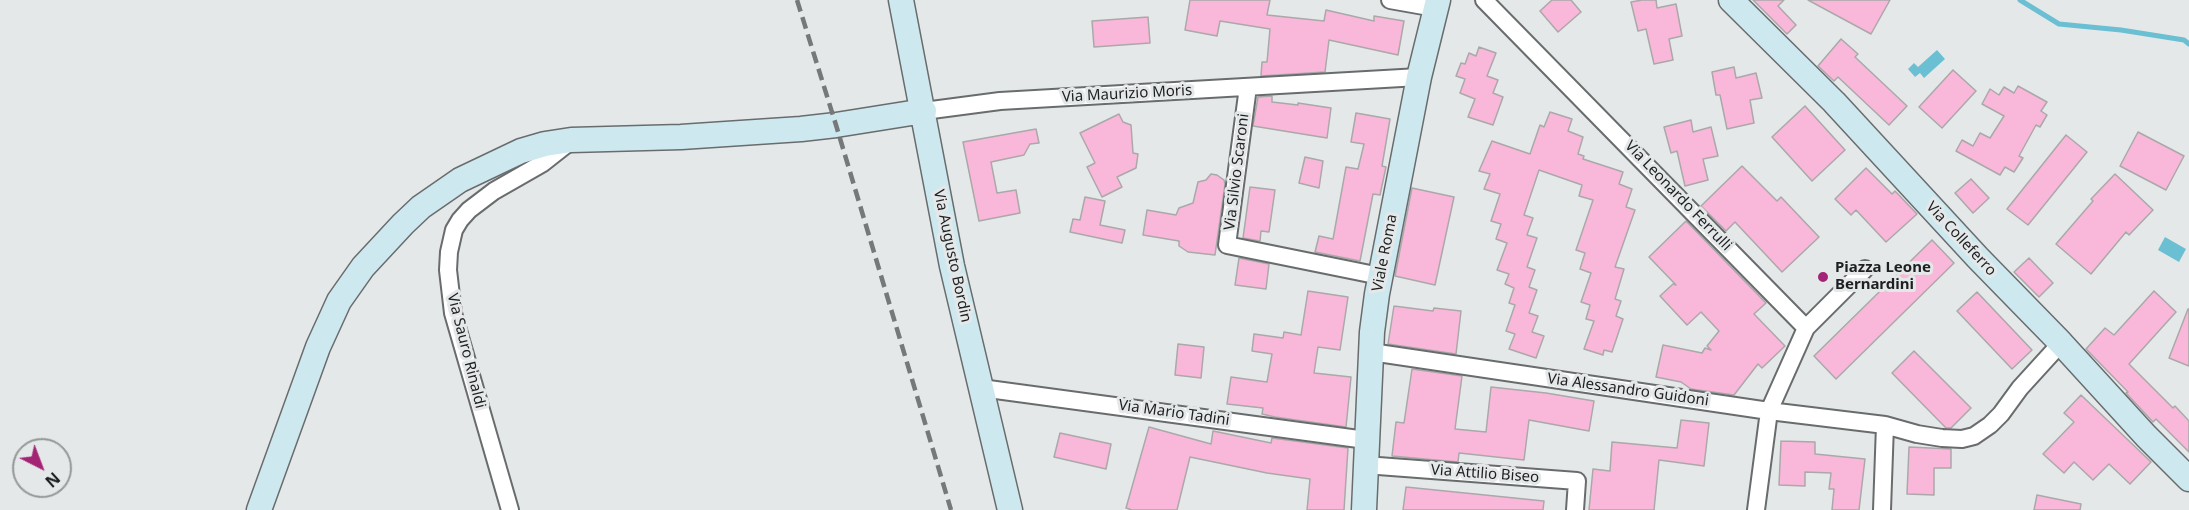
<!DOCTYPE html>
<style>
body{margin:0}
#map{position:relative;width:2189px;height:510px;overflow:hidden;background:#e5e8e9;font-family:"Noto Sans",sans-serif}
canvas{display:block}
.north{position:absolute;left:12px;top:438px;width:60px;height:60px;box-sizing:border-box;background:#e5e8e9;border:2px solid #959899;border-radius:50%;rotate:138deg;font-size:16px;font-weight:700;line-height:24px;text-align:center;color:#1e1f20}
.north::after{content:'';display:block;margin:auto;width:21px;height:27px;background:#a32475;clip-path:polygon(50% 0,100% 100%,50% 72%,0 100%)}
</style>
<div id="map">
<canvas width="2189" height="510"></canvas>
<div class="north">N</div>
</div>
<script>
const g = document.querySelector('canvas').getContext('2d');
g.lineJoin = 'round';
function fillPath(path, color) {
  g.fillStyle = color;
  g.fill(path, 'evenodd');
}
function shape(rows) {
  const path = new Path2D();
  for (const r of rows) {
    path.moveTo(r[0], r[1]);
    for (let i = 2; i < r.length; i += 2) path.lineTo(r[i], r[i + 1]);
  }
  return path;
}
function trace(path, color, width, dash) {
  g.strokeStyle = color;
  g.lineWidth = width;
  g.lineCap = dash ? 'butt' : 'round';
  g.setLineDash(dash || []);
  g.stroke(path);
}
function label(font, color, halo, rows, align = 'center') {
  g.font = font + ' "Noto Sans",sans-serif';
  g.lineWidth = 6;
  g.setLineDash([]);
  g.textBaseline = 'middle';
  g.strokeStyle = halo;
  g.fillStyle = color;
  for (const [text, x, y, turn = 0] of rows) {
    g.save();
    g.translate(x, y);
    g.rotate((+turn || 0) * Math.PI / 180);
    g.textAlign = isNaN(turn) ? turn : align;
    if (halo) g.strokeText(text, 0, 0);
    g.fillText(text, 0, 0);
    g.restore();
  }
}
fillPath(shape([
 [1937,50,1945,59,1924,78,1920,73,1915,77,1908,69,1914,63,1918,67],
 [2165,237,2186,249,2179,262,2158,250]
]), '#6bbfd2');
trace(shape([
 [2020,0,2059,24,2121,30,2184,40,2189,44]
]), '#6bbfd2', 5);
const building = shape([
 [1190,0,1270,0,1267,15,1324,21,1326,10,1374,21,1374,16,1404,21,1398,55,1329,40,1325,72,1261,76,1262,62,1267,62,1270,29,1220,21,1217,36,1185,30,1190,0],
 [1552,0,1571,0,1581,12,1558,32,1540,11,1552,0],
 [1642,0,1656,0,1657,8,1676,4,1682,36,1669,39,1673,60,1654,64,1646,29,1638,31,1631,2,1642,0],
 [1753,0,1784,0,1778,6,1796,25,1787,34,1753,0],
 [1808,0,1890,0,1871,34,1808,0],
 [1148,17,1150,43,1094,47,1092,21,1148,17],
 [1841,39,1858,54,1855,57,1907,106,1889,125,1838,77,1834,81,1818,66,1841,39],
 [1479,47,1496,53,1487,76,1498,80,1493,93,1503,97,1493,125,1468,117,1475,99,1460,93,1465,79,1456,76,1461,63,1465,64,1469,53,1476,56,1479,47],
 [1734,67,1736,78,1756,73,1762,98,1750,100,1754,123,1727,129,1720,95,1716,95,1712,72,1734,67],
 [1953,70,1976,91,1942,128,1919,107,1953,70],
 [2018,86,2047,102,2041,111,2047,115,2040,127,2036,125,2019,156,2023,158,2014,172,2005,167,2000,175,1956,151,1962,140,1973,146,1980,133,1990,138,2004,116,1982,104,1990,89,1999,95,2004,87,2014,93,2018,86],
 [1272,96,1272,102,1298,105,1298,103,1331,108,1327,138,1253,126,1258,97,1272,96],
 [1805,106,1845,150,1812,181,1772,137,1805,106],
 [1550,112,1572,119,1568,131,1583,137,1578,154,1584,156,1583,159,1623,172,1619,184,1632,189,1626,207,1635,210,1615,267,1624,269,1615,299,1621,301,1616,316,1623,319,1612,352,1604,350,1603,355,1584,349,1594,321,1586,319,1590,305,1581,302,1591,273,1580,269,1585,253,1576,250,1593,200,1579,196,1582,185,1539,170,1524,215,1533,218,1527,235,1537,238,1527,267,1535,270,1529,287,1537,290,1529,313,1538,316,1532,332,1544,336,1536,358,1509,349,1515,334,1506,331,1515,305,1509,303,1514,288,1505,284,1509,274,1497,270,1507,243,1496,239,1501,224,1491,221,1500,194,1484,189,1490,174,1479,171,1492,141,1530,154,1540,125,1544,127,1550,112],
 [1356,113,1390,119,1382,166,1386,167,1380,195,1373,194,1360,261,1315,252,1319,236,1333,239,1346,167,1358,169,1364,144,1351,142,1356,113],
 [1119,114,1123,122,1131,125,1133,153,1138,154,1136,168,1117,177,1122,187,1102,197,1087,167,1095,163,1080,133,1119,114],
 [1691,120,1693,132,1711,127,1718,156,1703,159,1708,180,1685,186,1677,151,1671,153,1664,127,1691,120],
 [1036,129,1039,143,1030,144,1024,155,991,162,997,193,1016,190,1020,213,979,221,963,142,1036,129],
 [2138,132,2184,156,2166,190,2120,166,2138,132],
 [2066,135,2087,152,2028,225,2007,209,2066,135],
 [1305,157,1323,161,1319,188,1299,183,1305,157],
 [1742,166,1777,201,1781,197,1819,237,1782,272,1735,222,1726,231,1701,206,1742,166],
 [1866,168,1892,194,1895,191,1917,214,1886,242,1856,210,1851,215,1835,199,1866,168],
 [1211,174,1217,175,1224,180,1225,184,1215,255,1188,252,1179,246,1179,241,1143,235,1147,210,1176,215,1179,208,1193,203,1198,182,1206,180,1211,174],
 [2115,174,2153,210,2129,235,2126,232,2091,274,2056,244,2093,201,2091,199,2115,174],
 [1971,179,1989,198,1973,213,1955,193,1971,179],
 [1250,187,1275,190,1269,232,1261,231,1260,241,1243,238,1250,187],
 [1412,188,1454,197,1435,285,1395,276,1412,188],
 [1085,197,1105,201,1100,225,1125,230,1122,243,1070,232,1073,219,1080,220,1085,197],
 [1686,221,1766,303,1754,314,1785,346,1762,368,1758,364,1734,395,1691,389,1681,382,1656,377,1663,345,1702,353,1705,348,1711,350,1707,346,1719,331,1701,312,1687,325,1660,296,1673,284,1676,285,1649,257,1686,221],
 [1932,240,1954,263,1836,379,1814,356,1932,240],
 [1239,258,1269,264,1266,289,1235,285,1239,258],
 [2029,258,2053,283,2039,297,2014,272,2029,258],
 [1308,291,1348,297,1340,350,1318,347,1314,373,1351,377,1346,427,1275,417,1262,414,1263,408,1227,404,1231,377,1267,382,1272,354,1252,351,1254,334,1283,338,1284,332,1301,335,1308,291],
 [2154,291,2176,312,2129,364,2173,408,2175,406,2189,421,2189,452,2156,419,2153,422,2126,393,2128,392,2086,349,2105,328,2114,335,2154,291],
 [1977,292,2032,350,2012,369,1957,311,1977,292],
 [1394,306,1433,311,1434,308,1461,311,1456,354,1388,344,1394,306],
 [2188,309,2189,309,2189,366,2169,358,2188,309],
 [1178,344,1204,347,1201,378,1175,375,1178,344],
 [1914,351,1971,408,1951,428,1946,428,1892,373,1914,351],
 [1412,369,1462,376,1455,429,1486,432,1491,387,1546,393,1594,401,1589,431,1529,420,1524,460,1459,453,1458,462,1392,456,1396,422,1404,423,1412,369],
 [2081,395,2151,462,2130,484,2109,464,2093,480,2074,462,2064,473,2043,454,2074,422,2064,413,2081,395],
 [1681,420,1709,423,1704,466,1659,460,1654,510,1589,510,1593,469,1610,471,1612,442,1677,448,1681,420],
 [1149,427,1211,444,1213,431,1271,443,1272,438,1348,448,1344,510,1307,510,1310,479,1267,473,1190,457,1177,510,1132,510,1126,508,1149,427],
 [1060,433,1111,444,1106,469,1054,457,1060,433],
 [1781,441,1815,442,1815,454,1865,459,1859,510,1832,510,1834,489,1829,489,1831,473,1805,472,1805,486,1779,485,1781,441],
 [1909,447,1951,449,1951,468,1934,468,1934,495,1907,494,1909,447],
 [1406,487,1544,501,1543,510,1403,510,1406,487],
 [2037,495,2081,504,2080,510,2034,510,2037,495]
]);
fillPath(building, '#f9b8d9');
trace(building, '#aba8a9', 1.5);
const street = shape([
 [1390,0,1435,8],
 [1484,0,1806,328],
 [1248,87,1227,245,1380,276],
 [924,111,1000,101,1419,77],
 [1371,352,1769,411,1885,425],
 [981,388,1366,440],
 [1365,465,1577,481,1575,510],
 [510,510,453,313,448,270,449,252,454,230,460,220,469,210,494,191,543,163,571,141],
 [1756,510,1769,411,1806,328,1865,269],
 [1882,510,1885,425,1917,434,1942,438,1962,439,1974,436,1990,425,2001,414,2020,388,2061,343]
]);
const secondary = shape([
 [901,0,952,266,1010,510],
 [1731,0,1834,102,1978,258,2061,343,2146,436,2189,479],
 [259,510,318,347,339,301,363,267,403,224,421,207,460,180,521,151,545,144,571,140,681,137,801,129,836,125,924,111],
 [1364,510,1372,332,1377,294,1419,77,1438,0]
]);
trace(street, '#696c6d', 20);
trace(secondary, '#696c6d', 27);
trace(street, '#fff', 16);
trace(secondary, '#cde9ef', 24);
trace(shape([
 [797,0,836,125,951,510]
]), '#767879', 4.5, [12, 6]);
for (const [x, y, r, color] of [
 [1823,277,6,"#a32475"]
]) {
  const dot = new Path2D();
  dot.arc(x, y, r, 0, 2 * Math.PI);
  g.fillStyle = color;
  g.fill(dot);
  trace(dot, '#e5e8e9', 2);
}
label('15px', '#1e1f20', '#e5e8e9', [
 ["Via Maurizio Moris",1127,94,-3],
 ["Via Silvio Scaroni",1237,172,-83],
 ["Via Leonardo Ferrulli",1678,196,46],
 ["Via Colleferro",1961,239,47],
 ["Viale Roma",1385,253,-79],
 ["Via Augusto Bordin",952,256,78],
 ["Via Sauro Rinaldi",466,351,76],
 ["Via Alessandro Guidoni",1628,390,8],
 ["Via Mario Tadini",1174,413,8],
 ["Via Attilio Biseo",1485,474,4]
]);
label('bold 15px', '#1e1f20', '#e5e8e9', [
 ["Piazza Leone",1835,268],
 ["Bernardini",1835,285]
], 'left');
</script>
